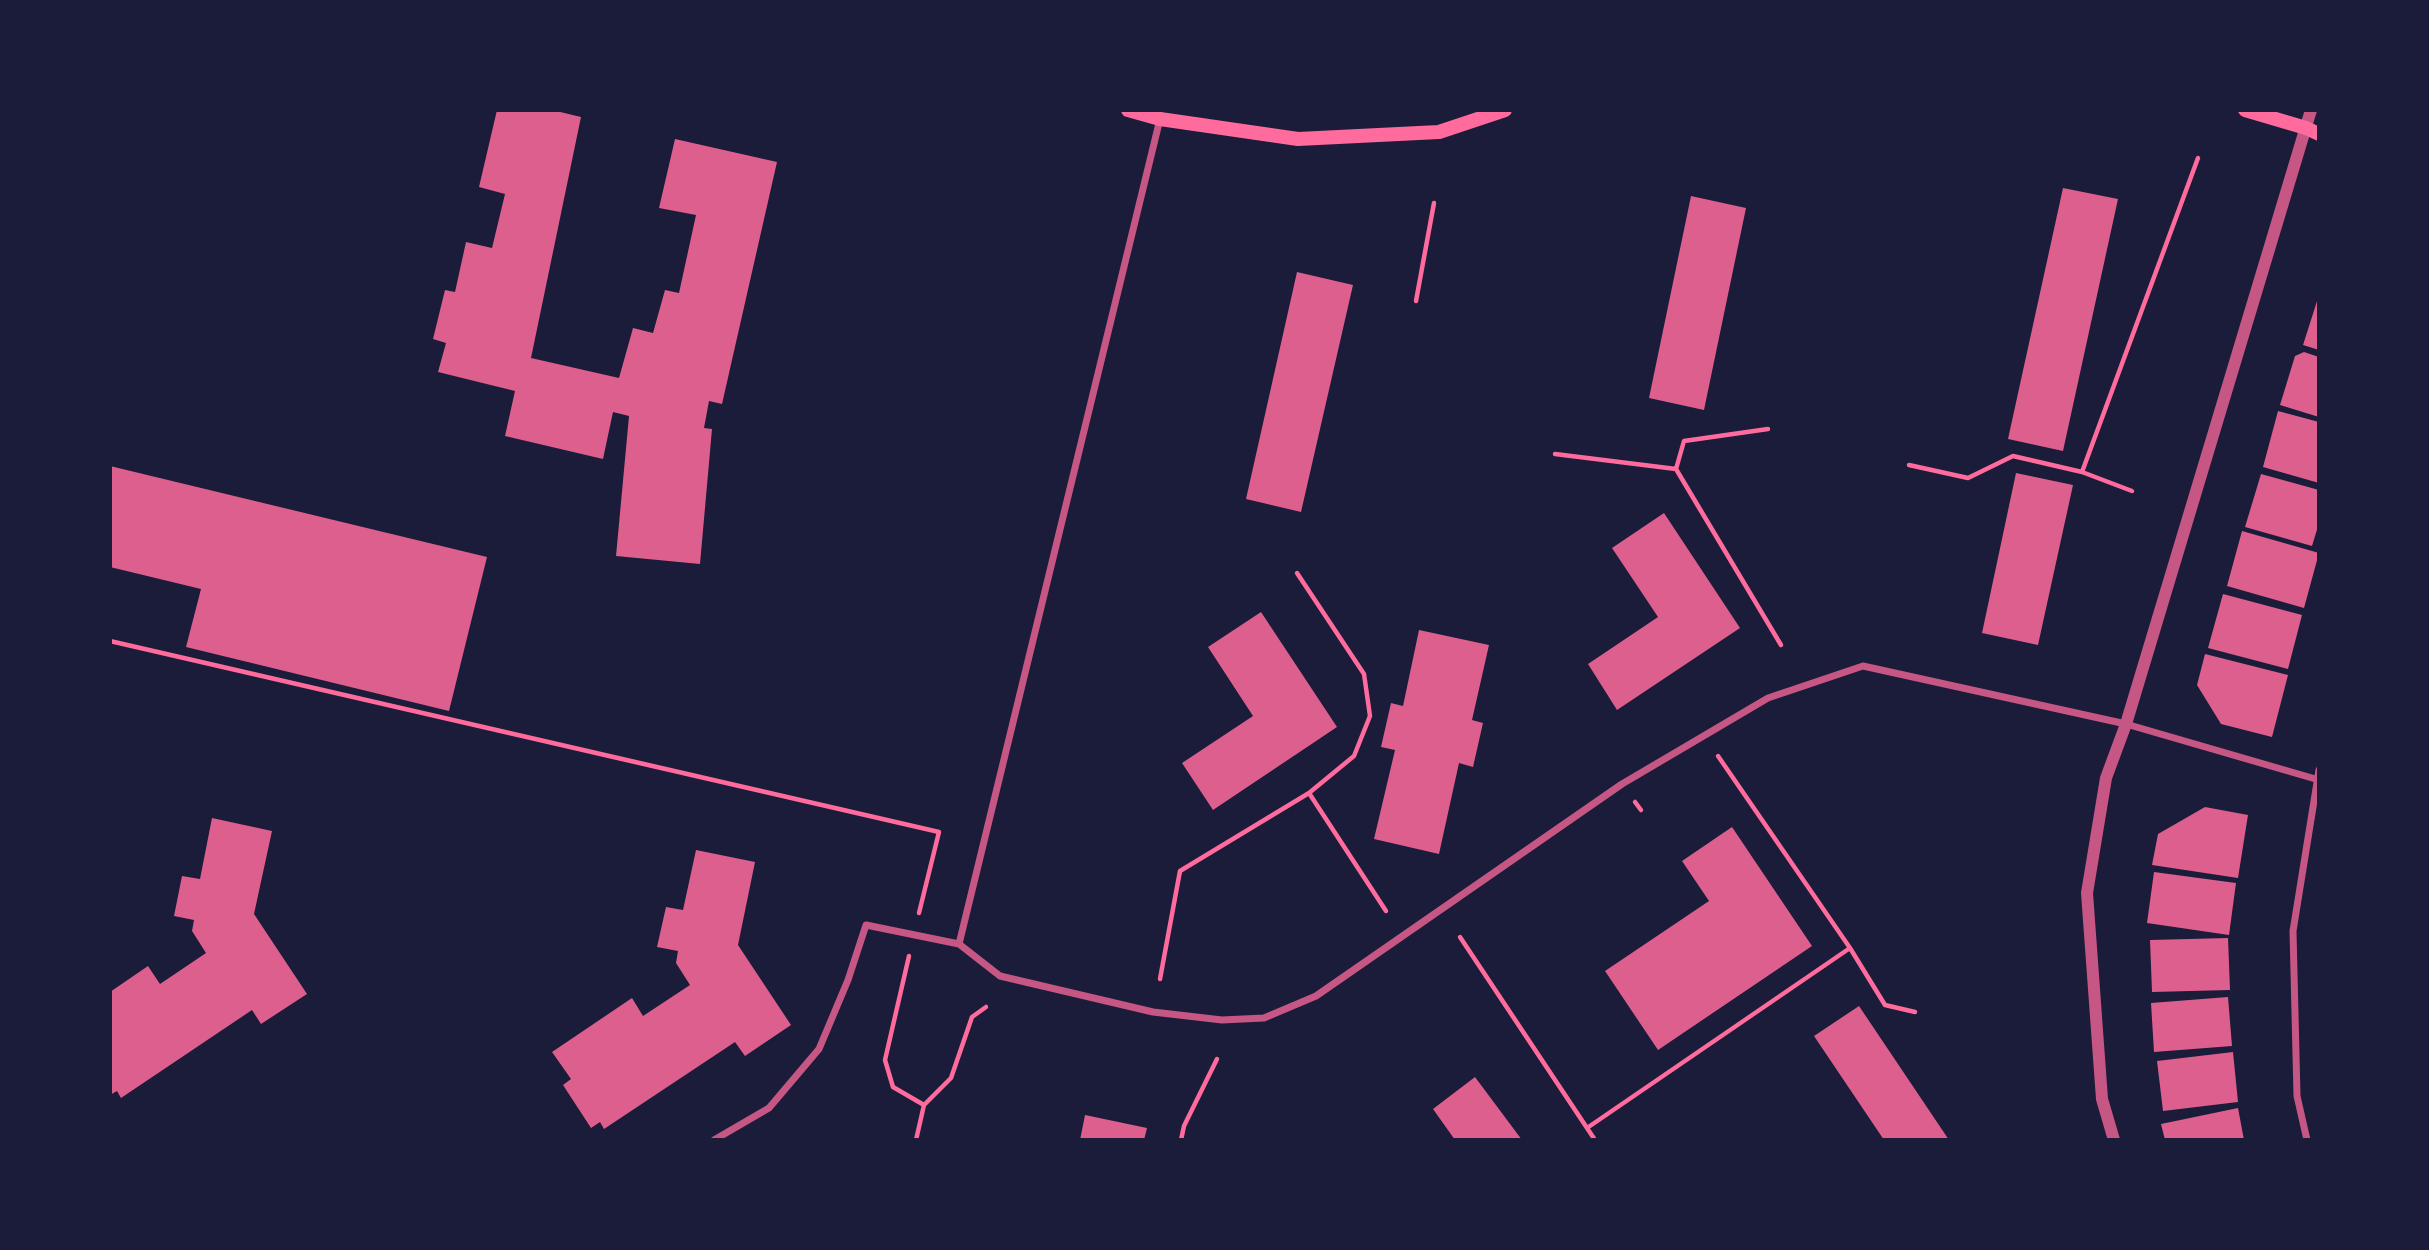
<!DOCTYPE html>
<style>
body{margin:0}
#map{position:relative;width:2429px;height:1250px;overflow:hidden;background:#1b1b3a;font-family:"Fira Sans Condensed",sans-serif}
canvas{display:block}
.frame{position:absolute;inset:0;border:112px solid #1b1b3a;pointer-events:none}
</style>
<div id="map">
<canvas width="2429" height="1250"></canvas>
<div class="frame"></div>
</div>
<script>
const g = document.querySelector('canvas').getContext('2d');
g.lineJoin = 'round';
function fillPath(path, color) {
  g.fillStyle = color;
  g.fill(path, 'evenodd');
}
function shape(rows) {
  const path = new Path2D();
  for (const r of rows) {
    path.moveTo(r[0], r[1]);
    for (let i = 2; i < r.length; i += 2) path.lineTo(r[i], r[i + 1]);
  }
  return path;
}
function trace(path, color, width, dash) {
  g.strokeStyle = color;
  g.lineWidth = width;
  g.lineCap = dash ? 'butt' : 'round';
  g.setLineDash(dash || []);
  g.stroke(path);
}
fillPath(shape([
 [497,110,552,110,581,117,531,358,619,378,633,328,653,333,665,290,679,293,696,215,659,208,675,139,777,162,722,404,709,401,704,428,712,429,700,564,616,556,629,416,613,412,603,459,505,436,515,391,438,372,446,343,433,339,445,290,455,292,466,242,492,248,505,194,479,187],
 [2063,188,2118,199,2063,451,2008,439],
 [1691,196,1746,208,1704,410,1649,398],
 [1297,272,1353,285,1301,512,1246,499],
 [2318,298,2319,298,2319,350,2303,345],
 [2304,352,2319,357,2319,417,2280,405,2295,356],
 [2278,411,2319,422,2319,483,2263,467],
 [110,466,487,557,449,711,186,647,201,589,110,567],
 [2016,473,2073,485,2038,645,1982,633],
 [2261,474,2319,490,2319,523,2312,546,2245,527],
 [1664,513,1740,628,1617,710,1588,664,1658,617,1612,548],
 [2242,531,2319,553,2304,608,2227,586],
 [2223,594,2302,615,2288,669,2208,648],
 [1261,612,1337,727,1213,810,1182,763,1253,716,1208,647],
 [1419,630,1489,645,1472,720,1483,723,1473,767,1459,763,1439,854,1374,839,1395,750,1381,747,1391,703,1403,706],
 [2205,654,2288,675,2272,737,2221,724,2197,685],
 [2205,807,2248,815,2238,878,2152,865,2158,834],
 [212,818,272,831,254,914,307,994,261,1024,252,1010,121,1098,117,1091,110,1095,110,992,148,966,160,984,206,953,192,931,194,920,174,916,182,876,200,879],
 [1732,827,1812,946,1658,1050,1605,971,1709,901,1682,861],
 [696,850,755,862,738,945,791,1025,745,1056,735,1042,604,1129,600,1122,591,1128,563,1085,571,1079,552,1052,632,998,643,1016,690,985,676,963,678,951,657,947,666,907,683,910],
 [2154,872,2236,883,2229,935,2147,923],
 [2228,938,2230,990,2152,992,2150,940],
 [2228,997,2232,1046,2154,1052,2151,1003],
 [1859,1006,1949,1140,1884,1140,1814,1036],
 [2233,1052,2238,1102,2163,1111,2157,1061],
 [1475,1077,1522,1140,1455,1140,1433,1109],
 [2238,1108,2244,1140,2165,1140,2161,1124],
 [1085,1115,1147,1128,1144,1140,1080,1140]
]), '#dd5f8e');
trace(shape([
 [1416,301,1434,203],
 [1768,429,1684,441,1676,469,1781,645],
 [1555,454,1676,469],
 [1909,465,1968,478,2013,456,2082,472,2132,491],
 [2082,472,2198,158],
 [110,641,939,832,919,913],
 [1718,756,1850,948,1885,1005,1915,1012],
 [1309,793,1386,911],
 [1635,802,1641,810],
 [1460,937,1595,1140],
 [909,956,885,1060,893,1087,924,1105],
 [1160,979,1180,871,1309,793,1354,756,1370,716,1364,674,1297,573],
 [1587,1128,1850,948],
 [916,1140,924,1105,951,1078,972,1017,986,1007],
 [1181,1140,1184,1126,1217,1059]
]), '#ff6b9d', 4.5);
trace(shape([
 [959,944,1160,119],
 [714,1140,769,1108,819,1049,848,980,866,925,959,944,1000,976,1153,1012,1222,1020,1264,1018,1316,996,1622,784,1768,698,1863,666,2126,724,2319,780],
 [2307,1140,2297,1096,2293,931,2319,770]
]), '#c65784', 7);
trace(shape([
 [2114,1140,2102,1099,2087,893,2106,778,2126,724,2311,110]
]), '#c65784', 12);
trace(shape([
 [1128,110,1160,119,1298,139,1439,132,1505,110],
 [2245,110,2306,128,2319,134]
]), '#ff6b9d', 14);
</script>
